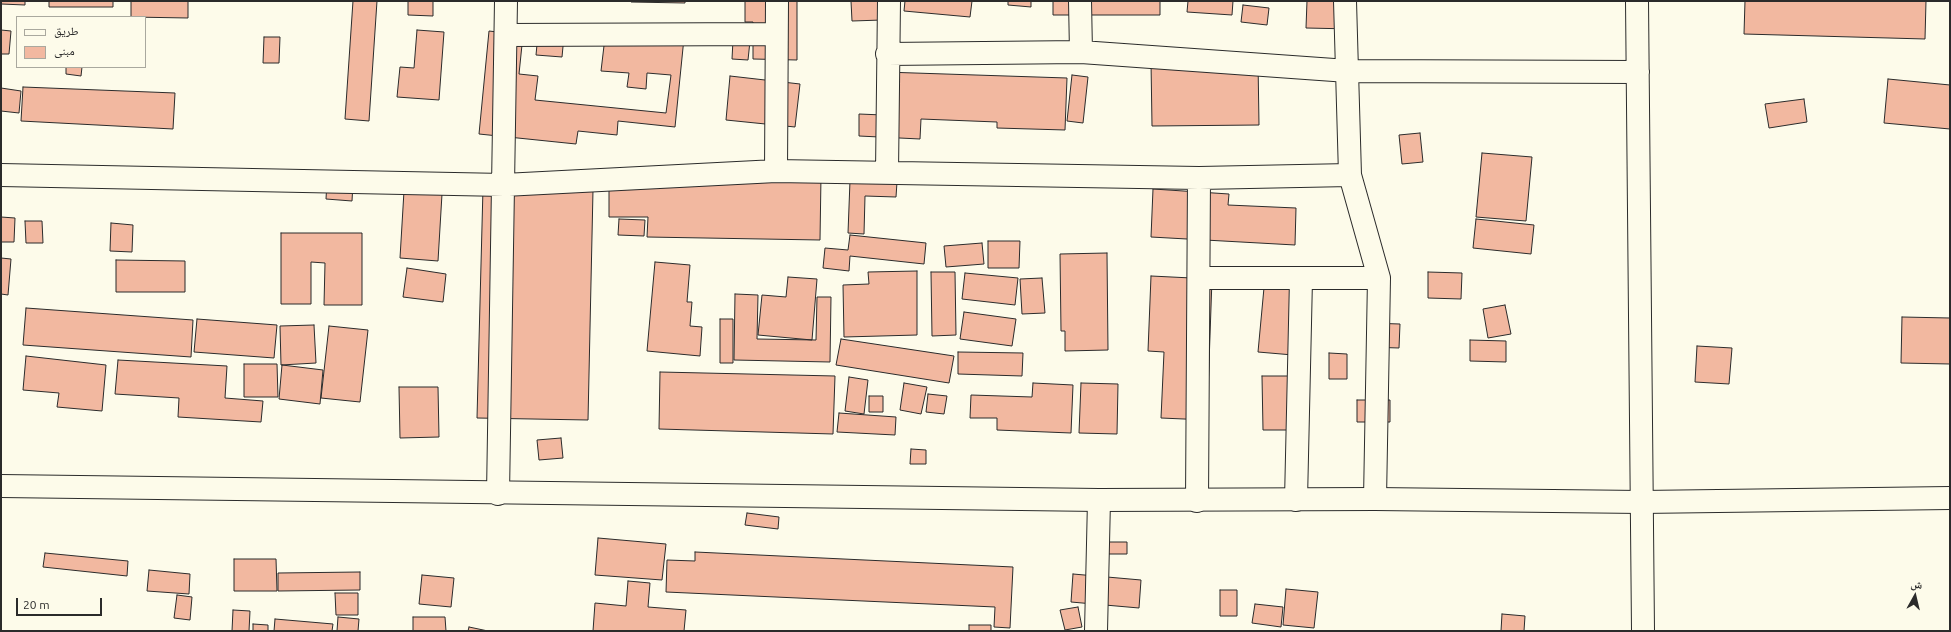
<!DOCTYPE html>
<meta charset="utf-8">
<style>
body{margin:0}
#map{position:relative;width:1951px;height:632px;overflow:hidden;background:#fdfbea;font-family:Ubuntu,"Noto Naskh Arabic",sans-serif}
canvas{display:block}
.frame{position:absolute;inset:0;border:2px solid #2b2b2b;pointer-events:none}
.legend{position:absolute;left:16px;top:16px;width:130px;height:52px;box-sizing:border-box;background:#fdfbea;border:1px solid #a9a89e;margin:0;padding:5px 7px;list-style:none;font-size:12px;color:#2b2b2b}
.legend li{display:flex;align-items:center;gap:8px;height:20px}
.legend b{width:20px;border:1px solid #a9a89e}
.north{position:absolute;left:1895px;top:576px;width:40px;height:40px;-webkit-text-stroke:3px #fdfbea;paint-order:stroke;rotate:8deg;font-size:11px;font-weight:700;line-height:16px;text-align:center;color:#2b2b2b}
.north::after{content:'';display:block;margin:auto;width:14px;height:18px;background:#2b2b2b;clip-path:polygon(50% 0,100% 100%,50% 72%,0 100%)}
.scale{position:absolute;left:16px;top:598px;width:86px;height:18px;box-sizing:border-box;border:2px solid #2b2b2b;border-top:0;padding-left:5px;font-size:12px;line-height:14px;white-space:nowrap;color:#2b2b2b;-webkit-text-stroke:3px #fdfbea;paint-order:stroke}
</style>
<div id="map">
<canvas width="1951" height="632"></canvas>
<div class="frame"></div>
<ul class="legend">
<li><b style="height:5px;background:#fdfbea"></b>طريق</li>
<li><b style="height:11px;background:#f2b8a0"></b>مبنى</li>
</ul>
<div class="north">ش</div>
<div class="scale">20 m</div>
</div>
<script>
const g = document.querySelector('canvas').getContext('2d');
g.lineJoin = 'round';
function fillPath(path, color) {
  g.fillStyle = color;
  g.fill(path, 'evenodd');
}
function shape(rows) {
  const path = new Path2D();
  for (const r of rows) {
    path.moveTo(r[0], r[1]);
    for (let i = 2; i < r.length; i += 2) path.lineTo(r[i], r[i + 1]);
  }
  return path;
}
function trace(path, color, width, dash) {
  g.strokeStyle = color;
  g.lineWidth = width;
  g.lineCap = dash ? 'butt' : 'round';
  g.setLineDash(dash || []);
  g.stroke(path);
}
const building = shape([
 [1,1,25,1,25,5,1,4,1,1],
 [49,1,113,1,113,7,49,7,49,1],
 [131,1,188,1,188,18,131,17,131,1],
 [353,1,377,1,369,121,345,119,353,1],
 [408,1,433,1,433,16,408,15,408,1],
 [631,1,685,1,685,3,631,2,631,1],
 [745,1,797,1,797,60,753,59,753,22,745,22,745,1],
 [851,1,881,1,882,20,852,21,851,1],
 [905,1,972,1,970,17,904,11,905,1],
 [1008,1,1031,1,1031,7,1008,5,1008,1],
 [1053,1,1160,1,1160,15,1053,15,1053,1],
 [1188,1,1233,1,1232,15,1187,12,1188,1],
 [1307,1,1353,1,1352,29,1306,28,1307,1],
 [1745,1,1926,1,1925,39,1744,34,1745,1],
 [1243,5,1269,8,1267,25,1241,22,1243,5],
 [606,29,684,38,675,127,618,121,617,135,578,131,576,144,479,134,489,31,523,35,519,74,538,76,535,100,666,113,671,75,647,73,646,89,627,87,629,73,601,71,606,29],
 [1,30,11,31,9,54,1,54,1,30],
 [417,30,444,32,439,100,397,97,400,67,414,68,417,30],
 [538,34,564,36,562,57,536,55,538,34],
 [264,37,280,37,279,63,263,63,264,37],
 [733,40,750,41,748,60,732,59,733,40],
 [1258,61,1259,125,1152,126,1151,62,1258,61],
 [66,67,82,67,81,76,66,74,66,67],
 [884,72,1067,78,1065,130,997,128,997,122,921,119,920,139,859,136,859,114,883,115,884,72],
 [1072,75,1088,77,1083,123,1067,121,1072,75],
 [730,76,800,84,795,127,726,120,730,76],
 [1888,79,1950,85,1950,129,1884,123,1888,79],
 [23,87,175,93,173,129,21,121,23,87],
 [1,88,21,91,19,113,1,111,1,88],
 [1804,99,1807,122,1769,128,1765,104,1804,99],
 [1420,133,1423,162,1402,164,1399,135,1420,133],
 [1482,153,1532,157,1526,221,1476,217,1482,153],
 [609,172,821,176,820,240,647,237,648,217,609,217,609,172],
 [327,181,353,183,352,201,326,199,327,181],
 [850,181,897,182,896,197,865,196,864,234,848,233,850,181],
 [483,188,593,190,588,420,477,418,483,188],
 [1153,189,1229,194,1228,205,1296,208,1295,245,1151,237,1153,189],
 [404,191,442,194,438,261,400,258,404,191],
 [1,217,15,218,14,242,1,242,1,217],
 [619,219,645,220,644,236,618,235,619,219],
 [1476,219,1534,225,1531,254,1473,248,1476,219],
 [25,221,42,221,43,243,26,243,25,221],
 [111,223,133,225,132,252,110,251,111,223],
 [281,233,362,233,362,305,324,305,325,263,311,262,311,304,281,304,281,233],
 [850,235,926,243,924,264,850,256,849,271,823,268,825,248,848,250,850,235],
 [988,241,1020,241,1019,268,988,268,988,241],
 [982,243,984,264,946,267,944,246,982,243],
 [1107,253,1108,350,1065,351,1065,331,1061,331,1060,254,1107,253],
 [1,258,11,259,8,295,1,294,1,258],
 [116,260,185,261,185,292,116,292,116,260],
 [655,262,690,265,687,302,692,302,690,326,702,327,700,356,647,351,655,262],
 [407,268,446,274,443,302,403,297,407,268],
 [917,271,917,335,844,337,843,285,869,284,868,272,917,271],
 [931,272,955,272,956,335,932,336,931,272],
 [1428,272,1462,273,1461,299,1428,298,1428,272],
 [965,273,1018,278,1015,305,962,299,965,273],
 [1151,276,1212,279,1207,420,1161,418,1164,352,1148,351,1151,276],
 [788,277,817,279,812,340,758,335,762,295,786,297,788,277],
 [1265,277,1301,281,1293,355,1258,352,1265,277],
 [1042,278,1045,313,1022,314,1020,279,1042,278],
 [735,294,758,295,757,339,816,340,817,297,831,297,830,362,734,360,735,294],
 [1505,305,1511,334,1488,338,1483,309,1505,305],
 [26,308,193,320,191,357,23,345,26,308],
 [964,312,1016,319,1012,346,960,339,964,312],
 [1902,317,1950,318,1950,364,1901,363,1902,317],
 [197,319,277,325,274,358,194,352,197,319],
 [720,319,733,319,733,363,720,363,720,319],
 [1369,323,1400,324,1399,348,1368,347,1369,323],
 [314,325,316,363,281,365,280,326,314,325],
 [329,326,368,330,360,402,321,398,329,326],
 [841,339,954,356,949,383,836,365,841,339],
 [1470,340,1506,341,1506,362,1470,361,1470,340],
 [1697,346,1732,348,1729,384,1695,382,1697,346],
 [958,352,1023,353,1022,376,958,374,958,352],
 [1329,353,1347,354,1347,379,1329,379,1329,353],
 [26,356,106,365,102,411,57,407,59,393,23,390,26,356],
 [118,360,227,366,225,398,263,401,261,422,178,417,179,398,115,394,118,360],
 [244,364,277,364,278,397,244,397,244,364],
 [282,365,323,370,320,404,279,399,282,365],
 [660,372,835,376,833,434,659,429,660,372],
 [1262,376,1296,376,1296,430,1263,430,1262,376],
 [849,377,868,380,864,414,845,411,849,377],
 [904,383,927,387,921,414,900,410,904,383],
 [1033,383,1073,385,1071,433,997,430,997,418,970,418,971,395,1032,397,1033,383],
 [1081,383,1118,384,1117,434,1079,433,1081,383],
 [399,387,438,387,439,437,400,438,399,387],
 [928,394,947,396,944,414,926,412,928,394],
 [869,396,883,396,883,412,869,412,869,396],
 [1357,400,1390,400,1390,422,1357,422,1357,400],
 [839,413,896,417,895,435,837,432,839,413],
 [561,438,563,458,539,460,537,440,561,438],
 [911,449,926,450,926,464,910,464,911,449],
 [747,513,779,517,778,529,745,525,747,513],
 [598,538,666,544,662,580,595,575,598,538],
 [1103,542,1127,542,1127,554,1103,554,1103,542],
 [695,552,1013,567,1010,628,994,627,995,607,666,592,667,560,695,561,695,552],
 [45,553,128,561,127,576,43,567,45,553],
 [234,559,276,559,277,591,234,591,234,559],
 [149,570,190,574,189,594,147,591,149,570],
 [360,572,360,590,278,591,278,573,360,572],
 [1073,574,1141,580,1139,608,1071,602,1073,574],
 [422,575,454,578,451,607,419,604,422,575],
 [628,581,650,583,648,607,686,610,684,631,593,631,595,603,626,606,628,581],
 [1286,589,1318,592,1314,628,1283,625,1286,589],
 [1220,590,1237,590,1237,616,1220,616,1220,590],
 [335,593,358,593,358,615,336,615,335,593],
 [177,595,192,597,190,620,174,618,177,595],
 [1255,604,1283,607,1281,627,1252,623,1255,604],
 [1078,607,1082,627,1065,630,1060,610,1078,607],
 [233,610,250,611,249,631,232,631,233,610],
 [1502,614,1525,616,1524,631,1501,631,1502,614],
 [338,617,359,619,358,631,337,631,338,617],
 [413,617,445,617,446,631,413,631,413,617],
 [275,619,333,624,332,631,274,631,275,619],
 [253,624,268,625,268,631,253,631,253,624],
 [969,625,991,625,991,631,969,631,969,625],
 [469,627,488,631,468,631,469,627]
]);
fillPath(building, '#f2b8a0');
trace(building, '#2b2b2b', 1);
const street = shape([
 [1080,1,1081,52],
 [1345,1,1350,175,1379,278,1375,499],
 [1637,1,1643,631],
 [506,35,776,34],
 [887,54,1081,52,1348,71,1638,72],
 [776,171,777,1],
 [887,172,889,1],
 [1,175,504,185,776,171,1199,178,1350,175],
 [1199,278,1379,278],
 [498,494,506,1],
 [1296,500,1301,279],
 [1197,501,1199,178],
 [1096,631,1099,500]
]);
const primary = shape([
 [1,486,1099,500,1375,499,1641,502,1950,498]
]);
trace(street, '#2b2b2b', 24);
trace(primary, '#2b2b2b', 24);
trace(street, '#fdfbea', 22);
trace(primary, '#fdfbea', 22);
</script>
